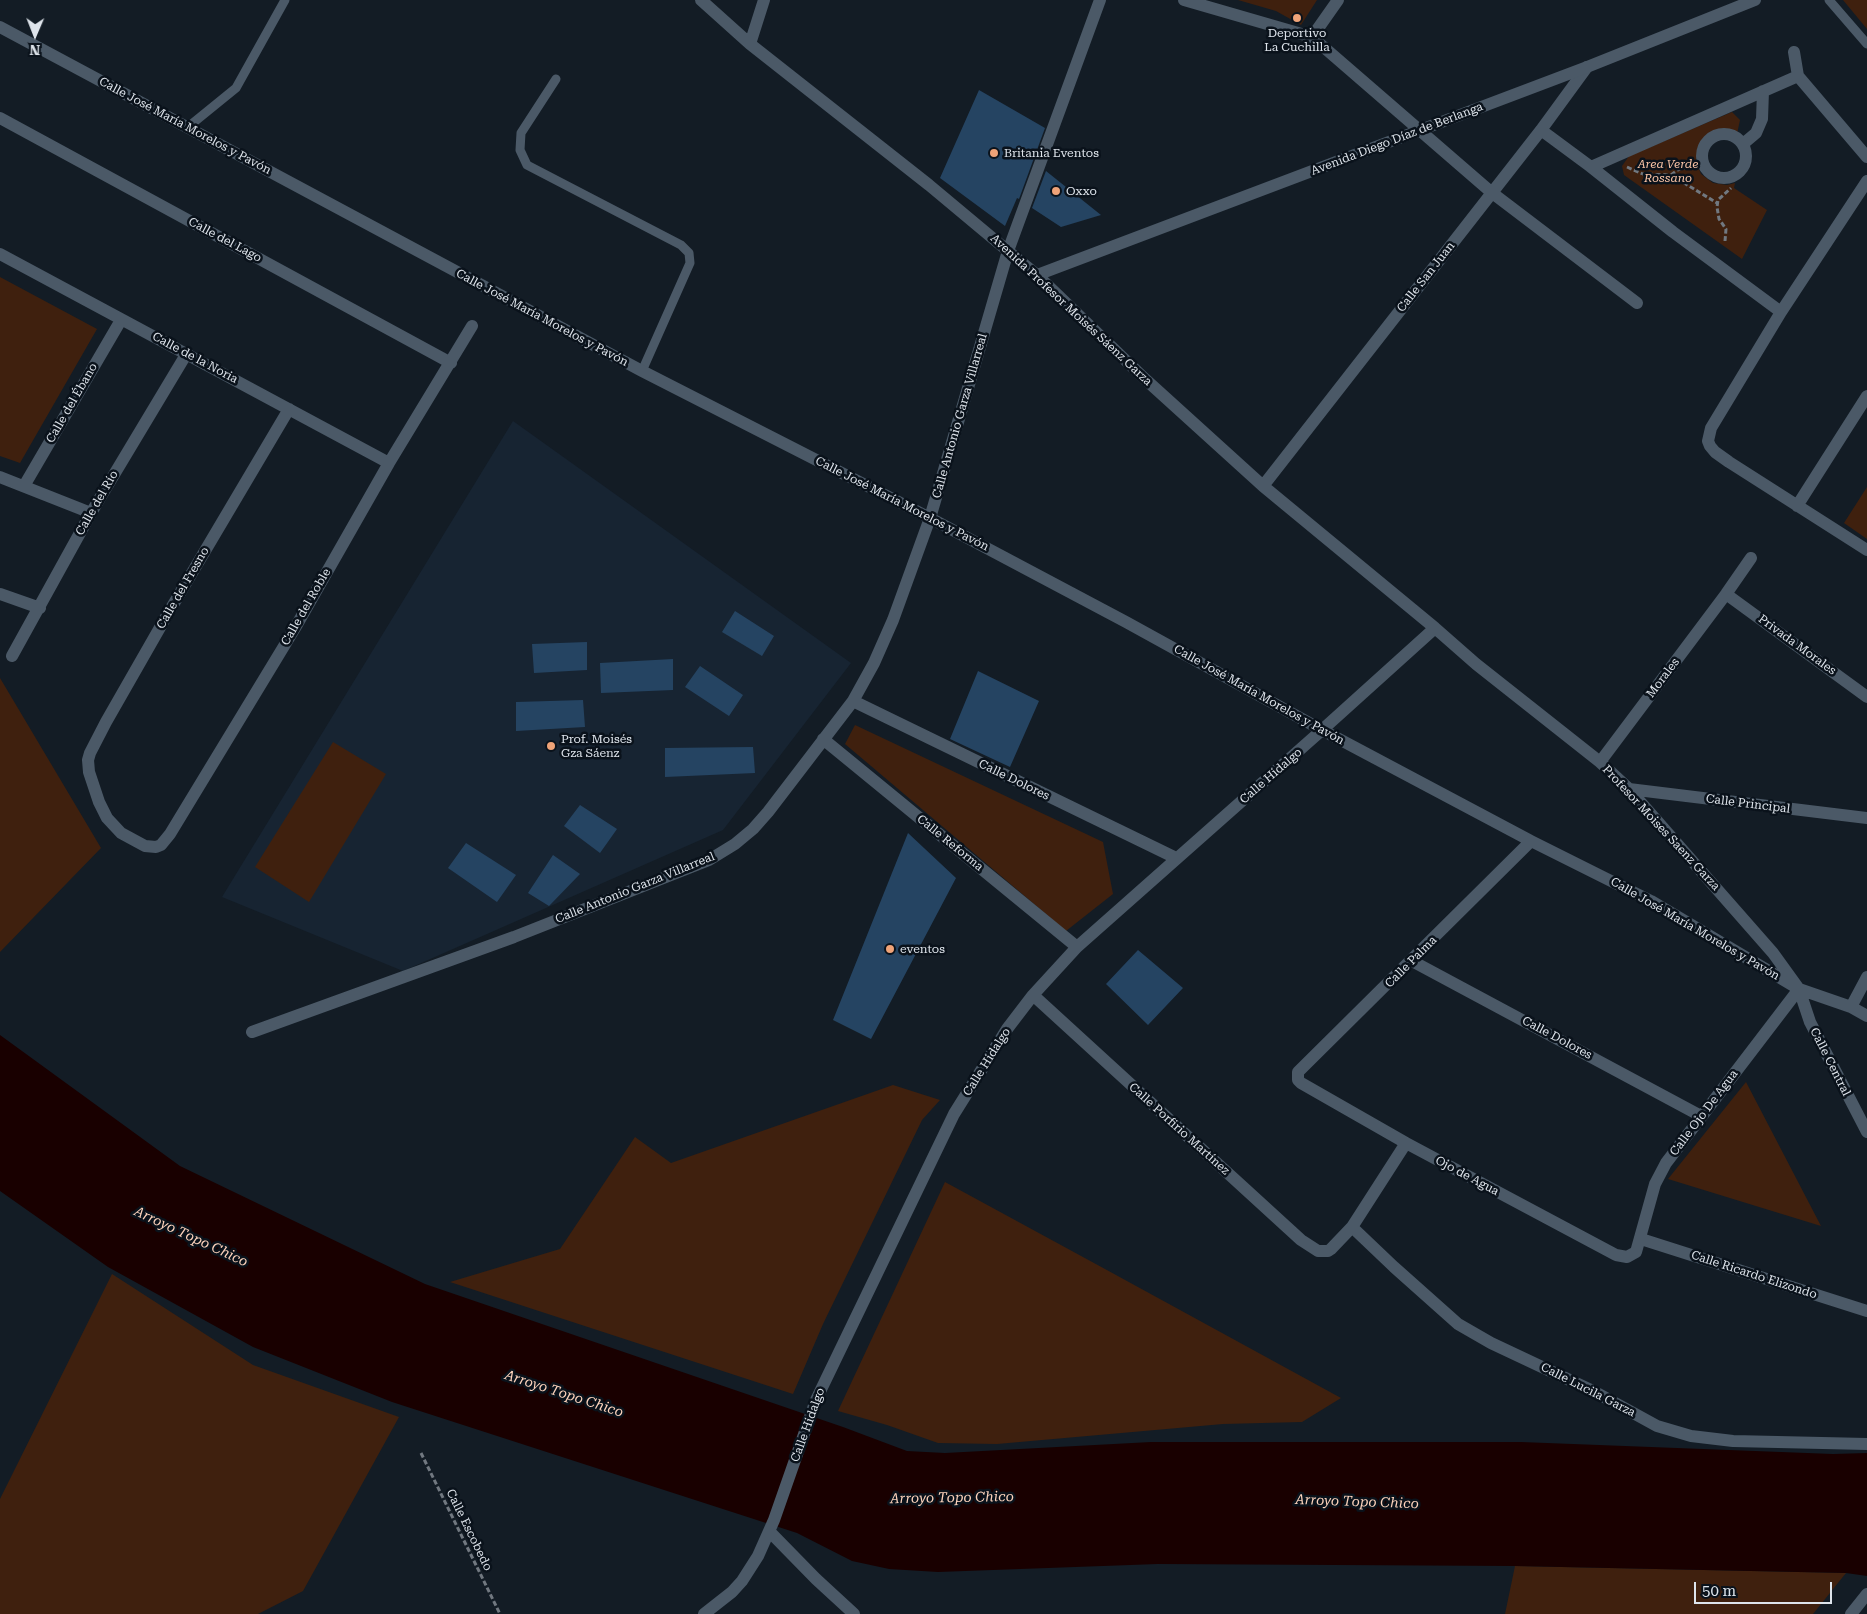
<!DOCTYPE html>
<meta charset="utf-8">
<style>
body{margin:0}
#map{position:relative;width:1867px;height:1614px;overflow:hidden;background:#131c25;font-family:"Roboto Serif",serif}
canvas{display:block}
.north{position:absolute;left:10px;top:10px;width:50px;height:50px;-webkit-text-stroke:4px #0a121b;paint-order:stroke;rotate:181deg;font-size:14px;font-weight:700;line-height:20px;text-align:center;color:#dee4eb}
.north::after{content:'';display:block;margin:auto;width:18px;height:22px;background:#dee4eb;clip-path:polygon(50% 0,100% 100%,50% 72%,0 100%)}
.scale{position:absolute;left:1694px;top:1582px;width:138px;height:22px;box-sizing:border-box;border:2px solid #dee4eb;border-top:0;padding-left:6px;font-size:15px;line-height:18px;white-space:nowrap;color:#dee4eb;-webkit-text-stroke:4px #0a121b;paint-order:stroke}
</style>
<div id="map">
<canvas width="1867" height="1614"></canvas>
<div class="north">N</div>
<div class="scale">50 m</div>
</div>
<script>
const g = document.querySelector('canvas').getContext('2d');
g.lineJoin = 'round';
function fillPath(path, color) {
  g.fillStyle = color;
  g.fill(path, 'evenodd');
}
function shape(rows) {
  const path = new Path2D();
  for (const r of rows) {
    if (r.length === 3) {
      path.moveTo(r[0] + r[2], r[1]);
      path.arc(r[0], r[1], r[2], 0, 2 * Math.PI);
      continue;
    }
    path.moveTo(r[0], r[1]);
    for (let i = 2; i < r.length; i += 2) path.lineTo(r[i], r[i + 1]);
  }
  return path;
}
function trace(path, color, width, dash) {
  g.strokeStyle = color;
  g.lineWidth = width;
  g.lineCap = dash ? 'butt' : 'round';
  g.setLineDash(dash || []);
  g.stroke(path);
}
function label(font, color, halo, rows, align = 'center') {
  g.font = font + ' "Roboto Serif",serif';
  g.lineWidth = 5;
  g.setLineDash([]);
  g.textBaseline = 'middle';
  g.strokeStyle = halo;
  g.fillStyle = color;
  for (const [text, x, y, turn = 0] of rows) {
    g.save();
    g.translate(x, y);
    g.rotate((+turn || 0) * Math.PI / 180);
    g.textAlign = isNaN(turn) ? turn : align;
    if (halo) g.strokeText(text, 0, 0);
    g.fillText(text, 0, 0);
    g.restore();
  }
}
fillPath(shape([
 [513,421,851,663,723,830,403,971,222,897]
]), '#172432');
fillPath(shape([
 [1238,0,1317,0,1301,25,1276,11],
 [1843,0,1867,0,1867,29],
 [1732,112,1740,120,1737,134,1720,131,1706,135,1698,147,1696,162,1701,174,1713,183,1727,185,1735,183,1734,188,1767,210,1742,259,1624,175,1622,166,1629,156],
 [0,277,97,329,20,463,0,456],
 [1867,487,1867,539,1844,523],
 [0,678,101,848,0,952],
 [855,725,1103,842,1113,894,1066,931,845,744],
 [333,742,386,774,309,902,255,867],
 [1746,1082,1821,1226,1668,1179],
 [893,1085,940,1100,922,1120,823,1324,793,1394,450,1282,560,1249,635,1137,671,1163],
 [945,1182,1105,1269,1341,1398,1302,1422,1223,1424,997,1444,938,1443,887,1425,838,1411],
 [112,1274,253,1365,399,1417,303,1591,258,1614,0,1614,0,1499],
 [1515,1566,1846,1573,1813,1614,1505,1614]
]), '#3f200e');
fillPath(shape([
 [0,1035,180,1166,425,1284,843,1427,907,1451,945,1453,1151,1442,1521,1442,1833,1454,1867,1453,1867,1576,1846,1573,1515,1566,1158,1564,938,1572,889,1569,852,1561,797,1533,392,1402,253,1347,108,1267,0,1191]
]), '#190000');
fillPath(shape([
 [979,90,1045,128,1019,199,1017,198,1005,226,940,178],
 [1046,171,1101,215,1061,227,1032,208],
 [735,611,774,636,762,656,722,632],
 [587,642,587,670,534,673,532,644],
 [673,659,673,690,601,693,600,663],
 [700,666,743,695,729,716,685,687],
 [978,671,1039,701,1010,767,950,739],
 [583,700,585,727,516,731,516,702],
 [753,747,755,773,665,777,665,748],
 [580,805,617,829,600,853,564,826],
 [908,833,956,878,871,1039,833,1020],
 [466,843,516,875,497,902,448,868],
 [553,855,580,874,549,906,528,893],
 [1138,950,1183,988,1148,1025,1106,984]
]), '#254462');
trace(shape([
 [1627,167,1643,174,1671,175,1717,203],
 [1671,175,1679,169,1694,166],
 [1725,241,1726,229,1719,219,1717,207,1718,200,1731,188],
 [421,1453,500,1614]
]), '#717880', 3, [5, 2.5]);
trace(shape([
 [1829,0,1867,44],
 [556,79,521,133,520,150,527,165,681,245,689,253,690,263,642,371],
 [188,127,236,88,285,0]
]), '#4b5967', 9);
trace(shape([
 [701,0,750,44,929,185,1008,251,1100,0],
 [1184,0,1312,37,1491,192,1637,303],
 [1312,37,1338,0],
 [750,44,764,0],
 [1794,52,1798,76,1867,157],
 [0,118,451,363],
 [1541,130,1591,167,1673,232,1781,312],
 [1724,156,22],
 [1743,144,1756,133,1762,119,1763,91],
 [1591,167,1798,76],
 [1867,181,1781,312,1711,428,1708,441,1710,446,1715,452,1729,462,1867,550],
 [0,254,389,463],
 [1037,275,1145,379,1263,486,1435,628,1476,664,1600,762,1629,789,1773,953,1799,989,1810,1022,1867,1132],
 [289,409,170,610,106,722,90,753,88,760,89,772,99,802,107,818,121,833,145,846,156,847,161,845,170,834,295,628,389,463,472,326],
 [0,477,91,513],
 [24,486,121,320],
 [1263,486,1541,130,1587,67],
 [1797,506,1867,396],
 [0,594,40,608],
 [1726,594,1867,697],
 [12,656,91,513,187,353],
 [853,701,1176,858],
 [823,739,1077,947],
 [1600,762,1726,594,1751,558],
 [1629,789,1867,818],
 [1531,841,1298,1072,1298,1080,1301,1083,1406,1143,1616,1255,1627,1257,1636,1252,1655,1184,1666,1163,1799,989],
 [1412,961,1701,1116],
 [1033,995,1301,1240,1318,1251,1328,1251,1331,1249,1352,1227,1406,1143],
 [1851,1007,1867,977],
 [252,1032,514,937,709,860,735,844,753,829,768,812,853,701,874,663,893,620,930,518,1126,622,1322,730,1531,841,1651,901,1799,989,1851,1007,1867,1016],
 [1352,1227,1394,1267,1458,1324,1491,1343,1595,1392,1657,1426,1691,1436,1733,1441,1867,1444],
 [1641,1239,1867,1311],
 [770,1532,816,1579,854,1614],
 [704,1614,732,1592,742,1581,758,1556,774,1520,816,1400,954,1114,1007,1029,1033,995,1077,947,1322,730,1435,628]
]), '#4b5967', 12);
trace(shape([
 [0,27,642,371,930,518,1008,251,1037,275,1587,67,1755,0],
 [1851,1614,1867,1594]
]), '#4b5967', 12);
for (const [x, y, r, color] of [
 [1297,18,5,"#efa378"],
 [994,153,5,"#efa378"],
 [1056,191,5,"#efa378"],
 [551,746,5,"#efa378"],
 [890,949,5,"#efa378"]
]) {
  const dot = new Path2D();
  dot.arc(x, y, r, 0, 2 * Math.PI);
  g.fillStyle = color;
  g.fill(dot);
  trace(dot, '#0a121b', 2);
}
label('12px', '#dee4eb', '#0a121b', [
 ["Deportivo",1297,33,"center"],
 ["La Cuchilla",1297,47,"center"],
 ["Britania Eventos",1004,153],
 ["Oxxo",1066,191],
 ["Prof. Moisés",561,739],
 ["Gza Sáenz",561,753],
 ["eventos",900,949]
], 'left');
label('12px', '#dee4eb', '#0a121b', [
 ["Calle José María Morelos y Pavón",185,126,28],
 ["Avenida Diego Díaz de Berlanga",1397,139,-21],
 ["Calle del Lago",225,240,28],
 ["Calle San Juan",1426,277,-52],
 ["Avenida Profesor Moisés Sáenz Garza",1071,310,43],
 ["Calle José María Morelos y Pavón",542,318,28],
 ["Calle de la Noria",195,358,28],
 ["Calle del Ébano",72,403,-60],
 ["Calle Antonio Garza Villarreal",960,416,-74],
 ["Calle del Río",97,503,-60],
 ["Calle José María Morelos y Pavón",902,504,27],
 ["Calle del Fresno",183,588,-60],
 ["Calle del Roble",306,607,-60],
 ["Privada Morales",1797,645,36],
 ["Morales",1663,678,-53],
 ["Calle José María Morelos y Pavón",1259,695,29],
 ["Calle Hidalgo",1271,776,-41],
 ["Calle Dolores",1014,780,26],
 ["Calle Principal",1748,804,7],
 ["Profesor Moises Saenz Garza",1661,828,47],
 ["Calle Reforma",950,843,39],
 ["Calle Antonio Garza Villarreal",635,888,-22],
 ["Calle José María Morelos y Pavón",1695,929,30],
 ["Calle Palma",1411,962,-45],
 ["Calle Dolores",1557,1038,28],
 ["Calle Hidalgo",987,1062,-58],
 ["Calle Central",1830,1062,63],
 ["Calle Ojo De Agua",1704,1113,-53],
 ["Calle Porfirio Martínez",1179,1129,42],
 ["Ojo de Agua",1467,1176,28],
 ["Calle Ricardo Elizondo",1754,1275,18],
 ["Calle Lucila Garza",1588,1390,27],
 ["Calle Hidalgo",808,1425,-70],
 ["Calle Escobedo",469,1530,64]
]);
label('italic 12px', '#fbc4a6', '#0a121b', [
 ["Area Verde",1668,164],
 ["Rossano",1668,178]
]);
label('italic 14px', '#fdd3bc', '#0a121b', [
 ["Arroyo Topo Chico",191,1237,25],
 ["Arroyo Topo Chico",564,1394,18],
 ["Arroyo Topo Chico",952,1498,-1],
 ["Arroyo Topo Chico",1357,1502,2]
]);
</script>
